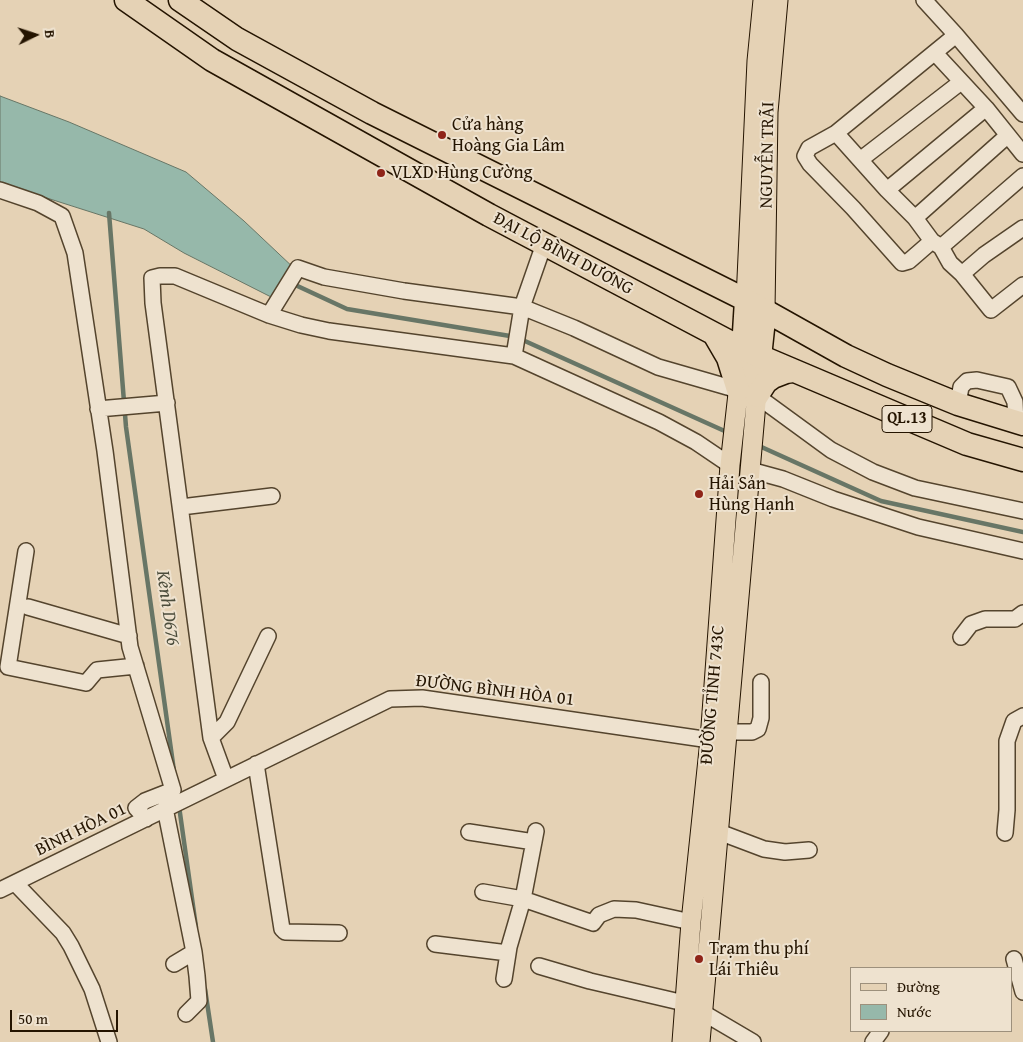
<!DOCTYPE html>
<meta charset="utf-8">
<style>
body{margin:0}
#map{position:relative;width:1023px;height:1042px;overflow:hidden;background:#e5d2b5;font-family:"Gentium Book Plus",serif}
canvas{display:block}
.legend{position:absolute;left:850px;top:967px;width:162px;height:65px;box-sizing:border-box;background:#eee2cf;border:1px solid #9d907c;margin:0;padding:6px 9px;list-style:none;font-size:15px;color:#241400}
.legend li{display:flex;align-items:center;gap:10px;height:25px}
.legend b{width:25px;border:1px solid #9d907c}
.north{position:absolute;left:10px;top:10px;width:50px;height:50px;-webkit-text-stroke:4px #eee2cf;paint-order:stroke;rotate:86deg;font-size:14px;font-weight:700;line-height:20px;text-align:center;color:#241400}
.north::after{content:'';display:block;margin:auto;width:18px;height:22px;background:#241400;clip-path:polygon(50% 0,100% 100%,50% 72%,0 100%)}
.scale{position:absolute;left:10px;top:1010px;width:108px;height:22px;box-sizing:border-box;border:2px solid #241400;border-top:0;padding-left:6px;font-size:15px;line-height:18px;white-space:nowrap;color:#241400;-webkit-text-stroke:4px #eee2cf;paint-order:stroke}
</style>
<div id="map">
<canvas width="1023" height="1042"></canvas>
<ul class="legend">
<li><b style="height:6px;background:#e5d2b5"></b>Đường</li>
<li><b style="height:14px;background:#96b8aa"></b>Nước</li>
</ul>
<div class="north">B</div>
<div class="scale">50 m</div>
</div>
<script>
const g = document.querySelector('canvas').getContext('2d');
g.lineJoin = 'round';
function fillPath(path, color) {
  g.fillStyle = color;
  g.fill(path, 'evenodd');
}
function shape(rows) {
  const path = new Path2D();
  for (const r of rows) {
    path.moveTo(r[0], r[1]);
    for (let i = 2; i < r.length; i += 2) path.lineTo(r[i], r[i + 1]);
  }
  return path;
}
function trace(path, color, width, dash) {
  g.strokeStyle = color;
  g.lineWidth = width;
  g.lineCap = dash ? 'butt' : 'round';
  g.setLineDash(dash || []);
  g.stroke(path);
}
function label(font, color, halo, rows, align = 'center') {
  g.font = font + ' "Gentium Book Plus",serif';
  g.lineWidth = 4;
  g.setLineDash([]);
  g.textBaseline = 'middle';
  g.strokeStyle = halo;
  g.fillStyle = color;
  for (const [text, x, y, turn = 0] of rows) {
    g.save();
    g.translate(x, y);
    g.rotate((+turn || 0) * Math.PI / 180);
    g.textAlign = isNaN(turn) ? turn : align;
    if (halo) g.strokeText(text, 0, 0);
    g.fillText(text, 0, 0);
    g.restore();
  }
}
const water = shape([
 [0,96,69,122,186,172,244,221,296,270,281,302,184,253,144,229,0,183,0,96]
]);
fillPath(water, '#96b8aa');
trace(water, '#687666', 1);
trace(shape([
 [109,213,126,427,174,771],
 [291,283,347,309,516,337,729,433],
 [757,445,881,501,1023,532],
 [179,806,196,927],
 [205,989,213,1042]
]), '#687666', 4.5);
const minor = shape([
 [924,0,956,35,1023,114],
 [956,35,836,133,887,190,915,218,932,241,941,247,950,263,962,274],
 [935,53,986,108,1023,154],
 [836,133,809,148,805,156,810,164,853,208,902,263,909,261,932,241],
 [860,160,961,82],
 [0,190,38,203,62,216,75,253,105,451,130,647,173,790,145,801,136,808,146,819],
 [887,190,986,108],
 [915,218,1007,136],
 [1023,228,984,255,962,274,991,310,1023,285],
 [941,247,1023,176],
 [269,315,298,268,324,277,404,291,522,307,574,328,658,367,738,390],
 [514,356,522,307,544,244],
 [757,396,831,450,873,472,915,488,1023,511],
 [958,404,961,387,967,381,977,380,1008,387,1015,402,1016,422],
 [98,409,167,403],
 [750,470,783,479,833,499,918,527,1023,551],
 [181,507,272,496],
 [26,551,8,667,86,683,97,670,136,666],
 [28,607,129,636],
 [961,637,971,624,985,619,1015,619,1023,613],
 [728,732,752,732,758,729,761,718,761,682],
 [211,738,227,722,268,636],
 [256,764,282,929,285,932,339,933],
 [226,779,211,738,153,303,152,278,160,276,175,276,269,315,301,325,329,331,514,356,659,422,696,442,730,465],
 [165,808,194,952,197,976,199,1001,186,1014],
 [469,832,534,842],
 [719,832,764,849,785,852,809,850],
 [1005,833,1007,810,1007,741,1014,721,1023,716],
 [15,883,63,933,71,946,92,989,109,1042],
 [0,890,390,699,422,698,710,740],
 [483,892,523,899,536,831],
 [435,944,508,953],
 [1014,959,1023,992],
 [174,964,194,952],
 [539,966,590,981,684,1003],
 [504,979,509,947,523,899,593,923,599,915,614,909,636,910,691,922],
 [702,1012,753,1042],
 [873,1042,881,1031]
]);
const major = shape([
 [746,300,757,61,763,0],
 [765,310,768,112,778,0],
 [682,1042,691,922,710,740,730,465,743,349],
 [700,1042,760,357]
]);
const highway = shape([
 [126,0,212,60,489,215,743,349,967,444,1023,460],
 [180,0,237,39,372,113,746,300,846,356,887,375,958,404,1023,424],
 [714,334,728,358,738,390],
 [743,349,746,300],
 [760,357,765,310],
 [757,396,766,382,773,377,786,372,793,371]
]);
trace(minor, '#54442d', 18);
trace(major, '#241400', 21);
trace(highway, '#241400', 25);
trace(minor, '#eee2cf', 15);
trace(major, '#e5d2b5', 19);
trace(highway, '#e5d2b5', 22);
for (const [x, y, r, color] of [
 [442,135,5,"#8f2418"],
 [381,173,5,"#8f2418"],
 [699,494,5,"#8f2418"],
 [699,959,5,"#8f2418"]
]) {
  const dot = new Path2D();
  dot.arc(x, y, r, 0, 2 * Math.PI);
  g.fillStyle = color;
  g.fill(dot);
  trace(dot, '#eee2cf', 2);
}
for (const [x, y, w] of [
 [907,419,50]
]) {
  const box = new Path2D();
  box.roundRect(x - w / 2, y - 13.5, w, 27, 4);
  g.fillStyle = '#eee2cf';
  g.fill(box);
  trace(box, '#241400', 1);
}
label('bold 16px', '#241400', null, [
 ["QL.13",907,419]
]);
label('18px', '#241400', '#eee2cf', [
 ["Cửa hàng",452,125],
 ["Hoàng Gia Lâm",452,146],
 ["VLXD Hùng Cường",391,173],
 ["Hải Sản",709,484],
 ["Hùng Hạnh",709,505],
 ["Trạm thu phí",709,949],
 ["Lái Thiêu",709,970]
], 'left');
label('18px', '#241400', '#eee2cf', [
 ["NGUYỄN TRÃI",768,155,-89],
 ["ĐẠI LỘ BÌNH DƯƠNG",563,254,28],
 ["ĐƯỜNG BÌNH HÒA 01",495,691,7],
 ["ĐƯỜNG TỈNH 743C",713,695,-85],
 ["BÌNH HÒA 01",81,830,-26]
]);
label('italic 19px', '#4c4d3c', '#eee2cf', [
 ["Kênh D676",167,608,82]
]);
</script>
